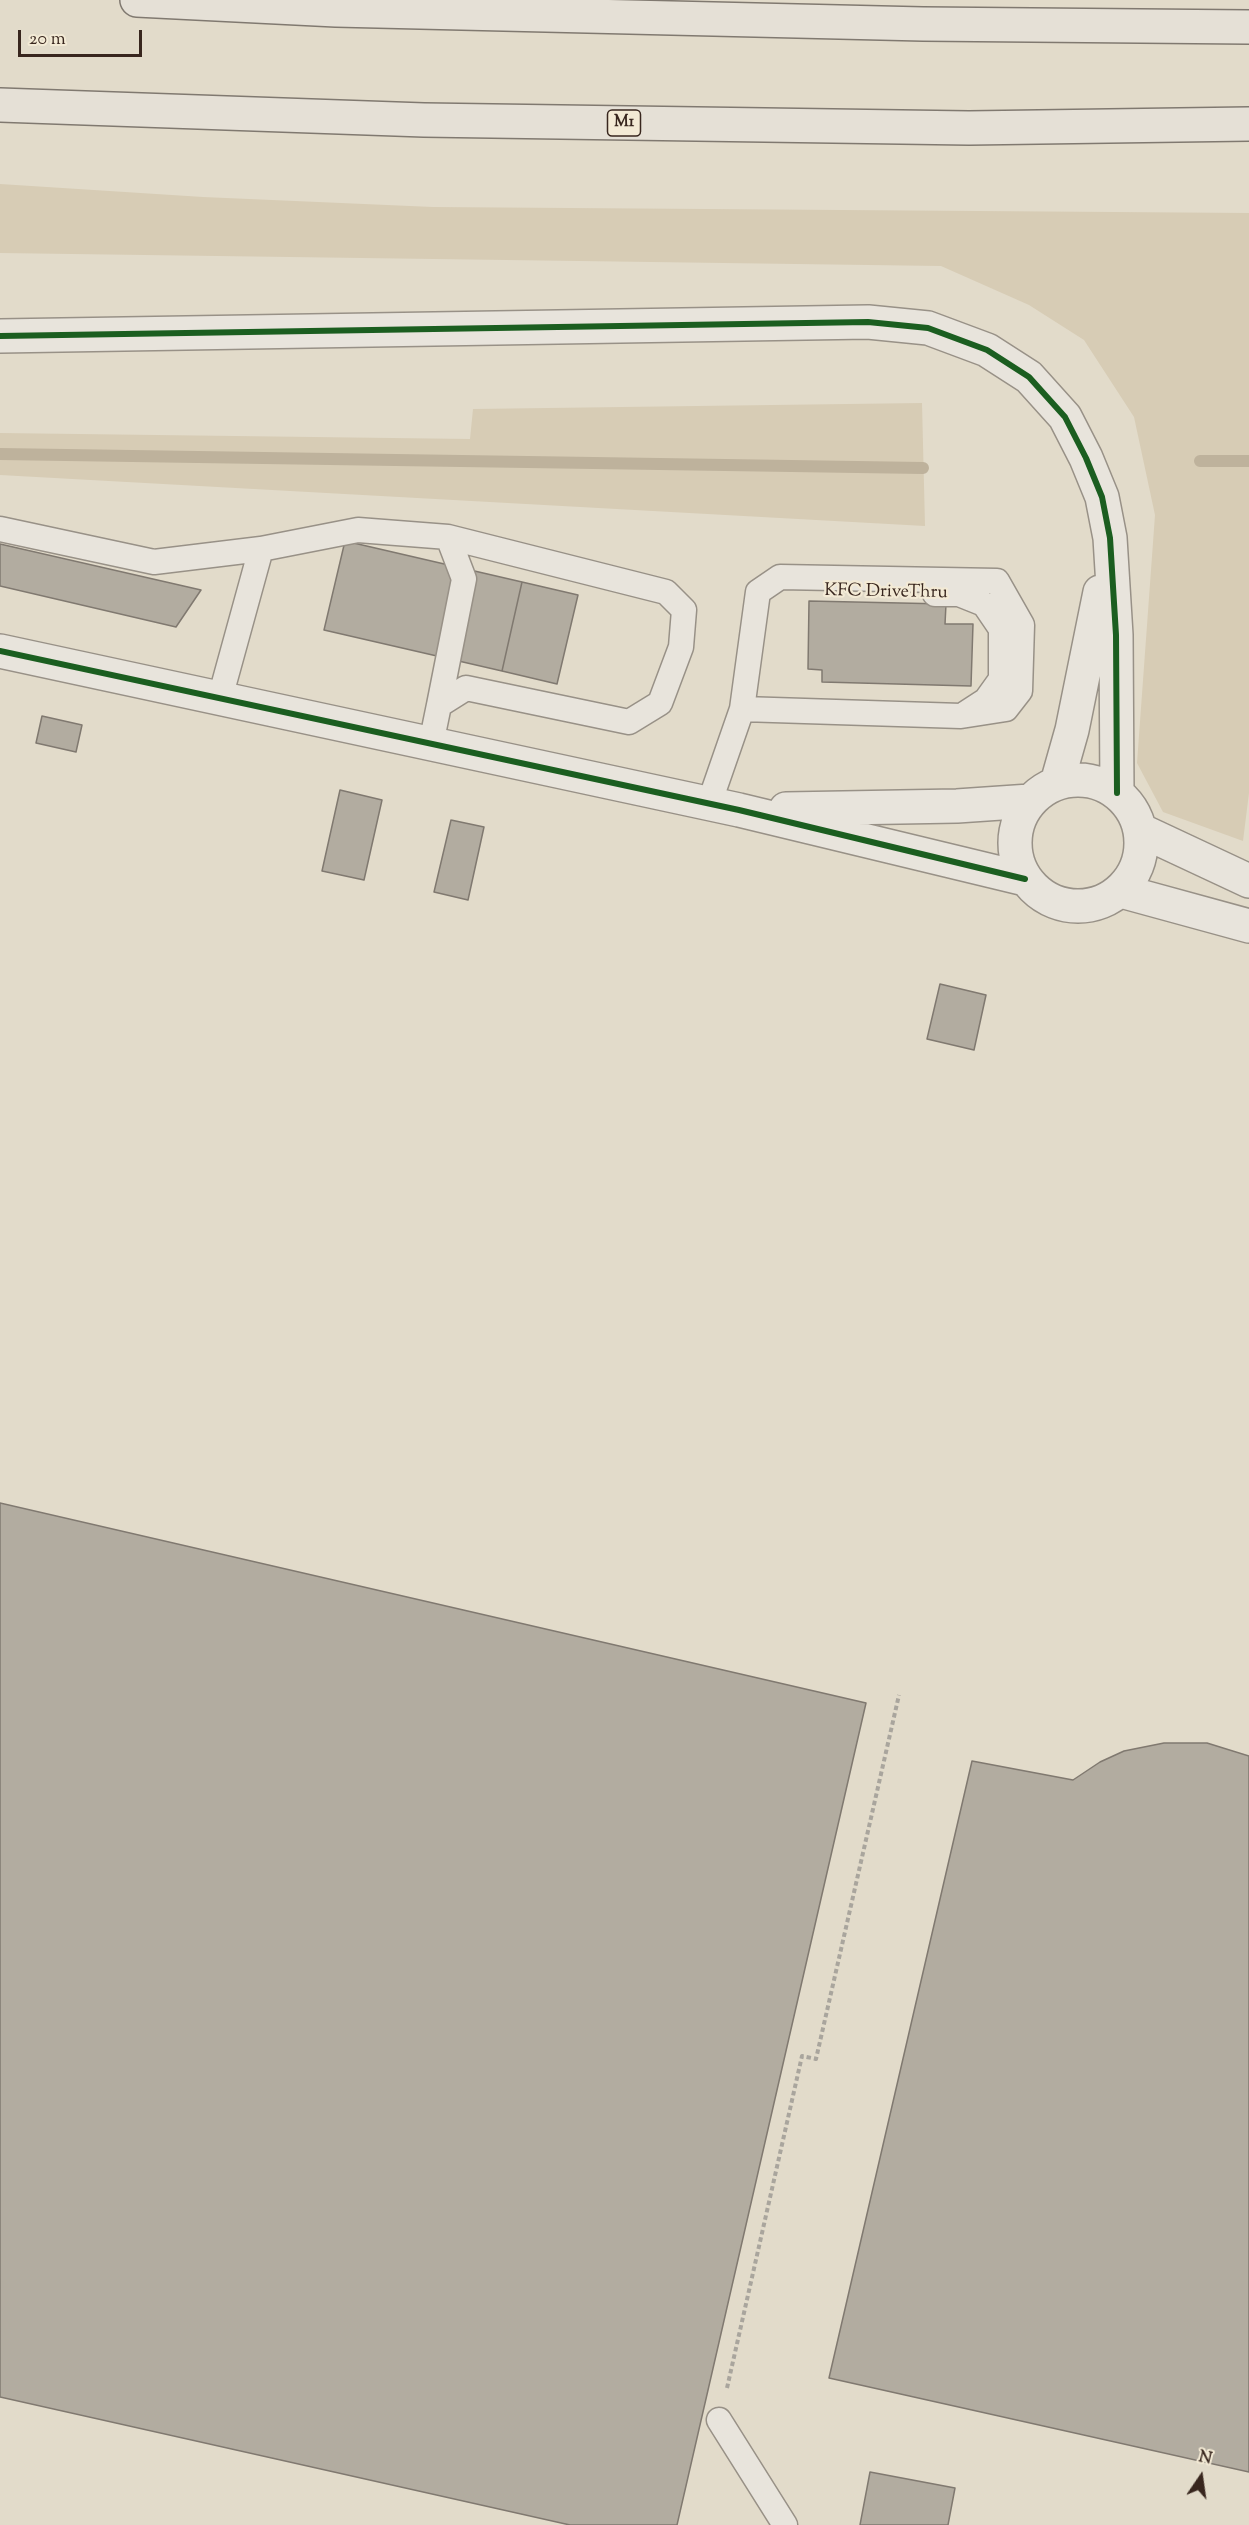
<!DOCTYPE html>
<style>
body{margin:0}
#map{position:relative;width:1249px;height:2525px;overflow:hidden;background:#e2dbca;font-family:"Sorts Mill Goudy",serif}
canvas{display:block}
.north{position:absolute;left:1171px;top:2447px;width:60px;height:60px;-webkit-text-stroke:4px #f3ead5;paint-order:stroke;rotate:13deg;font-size:16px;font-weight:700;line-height:24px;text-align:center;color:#38261e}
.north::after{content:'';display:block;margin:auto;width:21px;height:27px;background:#38261e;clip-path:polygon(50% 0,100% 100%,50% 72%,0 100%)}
.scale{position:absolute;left:18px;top:30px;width:124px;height:27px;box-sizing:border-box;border:3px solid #38261e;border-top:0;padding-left:8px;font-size:18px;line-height:21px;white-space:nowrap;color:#38261e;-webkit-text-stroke:4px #f3ead5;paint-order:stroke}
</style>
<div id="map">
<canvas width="1249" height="2525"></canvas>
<div class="north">N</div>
<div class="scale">20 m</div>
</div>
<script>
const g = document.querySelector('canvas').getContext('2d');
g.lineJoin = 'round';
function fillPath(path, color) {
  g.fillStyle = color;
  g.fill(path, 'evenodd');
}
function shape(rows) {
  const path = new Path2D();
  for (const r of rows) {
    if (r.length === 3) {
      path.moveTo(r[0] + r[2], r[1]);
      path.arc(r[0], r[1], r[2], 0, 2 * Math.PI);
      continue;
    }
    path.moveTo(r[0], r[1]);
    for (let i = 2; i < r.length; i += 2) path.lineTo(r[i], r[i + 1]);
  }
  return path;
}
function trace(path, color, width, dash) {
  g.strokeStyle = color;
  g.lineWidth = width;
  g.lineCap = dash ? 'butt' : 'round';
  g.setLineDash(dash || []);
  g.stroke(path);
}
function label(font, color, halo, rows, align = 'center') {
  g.font = font + ' "Sorts Mill Goudy",serif';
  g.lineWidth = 4.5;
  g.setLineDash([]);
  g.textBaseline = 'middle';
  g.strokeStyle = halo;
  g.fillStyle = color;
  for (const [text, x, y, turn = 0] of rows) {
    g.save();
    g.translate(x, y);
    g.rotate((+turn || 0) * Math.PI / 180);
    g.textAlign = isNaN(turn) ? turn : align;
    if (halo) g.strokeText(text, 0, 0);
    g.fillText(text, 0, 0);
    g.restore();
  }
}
fillPath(shape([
 [0,184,203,197,433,207,1249,213,1249,793,1243,841,1163,812,1137,763,1155,515,1134,417,1084,340,1029,305,941,266,0,253],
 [922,403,925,526,0,475,0,433,470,439,473,409]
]), '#d7ccb5');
trace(shape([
 [0,454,923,468],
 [1200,461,1249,461]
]), '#beb29c', 12);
const building = shape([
 [345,541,522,582,502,671,324,630,345,541],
 [0,544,201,590,176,627,0,586,0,544],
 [522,582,578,595,557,684,502,671,522,582],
 [809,601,946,604,945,624,973,624,971,686,822,682,822,670,808,669,809,601],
 [42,716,82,725,76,752,36,743,42,716],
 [340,790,382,800,364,880,322,871,340,790],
 [451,820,484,827,468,900,434,892,451,820],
 [940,984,986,995,974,1050,927,1039,940,984],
 [0,1503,866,1703,677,2525,570,2525,0,2397,0,1503],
 [1164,1743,1207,1743,1249,1756,1249,2472,829,2378,972,1761,1073,1780,1100,1762,1124,1751,1164,1743],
 [870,2472,955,2488,948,2525,860,2525,870,2472]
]);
fillPath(building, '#b2aca0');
trace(building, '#807970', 1.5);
const service = shape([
 [0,529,154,562,261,549],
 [935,594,959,594,984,604,1001,629,1001,679,986,700,966,713],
 [220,698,261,549,358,530,448,537,666,592,684,610,681,647,660,703,629,722,466,688,439,705,431,744],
 [439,705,464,579,448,537],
 [709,804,742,709,758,592,780,577,997,581,1022,625,1020,691,1006,709,961,716,742,709],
 [719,2420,785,2525]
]);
const minor = shape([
 [0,336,868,322,928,328,987,350,1029,377,1065,417,1086,458,1102,497,1110,538,1116,635,1117,793],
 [0,651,739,810,1025,879],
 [1078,843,63],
 [1057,783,1072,730,1100,592],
 [786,809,957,806,1030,801],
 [1140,830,1249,881],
 [1121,891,1249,926]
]);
const motorway = shape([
 [137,0,336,10,923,24,1249,27],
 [0,105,424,120,969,128,1249,124]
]);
trace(service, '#989187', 27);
trace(minor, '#989187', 36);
trace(motorway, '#807970', 36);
trace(shape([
 [727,2388,802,2056,816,2059,899,1695]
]), '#a9a59d', 4, [4.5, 3]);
trace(service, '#e8e4dc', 24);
trace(minor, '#e8e4dc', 33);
trace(motorway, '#e5e0d6', 33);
trace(shape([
 [0,336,868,322,928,328,987,350,1029,377,1065,417,1086,458,1102,497,1110,538,1116,635,1117,793],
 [0,651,739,810,1025,879]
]), '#1b5e20', 6);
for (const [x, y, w] of [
 [624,123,33]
]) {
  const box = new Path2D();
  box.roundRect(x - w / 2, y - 13, w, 26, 4.5);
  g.fillStyle = '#f3ead5';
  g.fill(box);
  trace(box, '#38261e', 1.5);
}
label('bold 16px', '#38261e', null, [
 ["M1",624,123]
]);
label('18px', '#38261e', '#f3ead5', [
 ["KFC DriveThru",886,593,1]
]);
</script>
